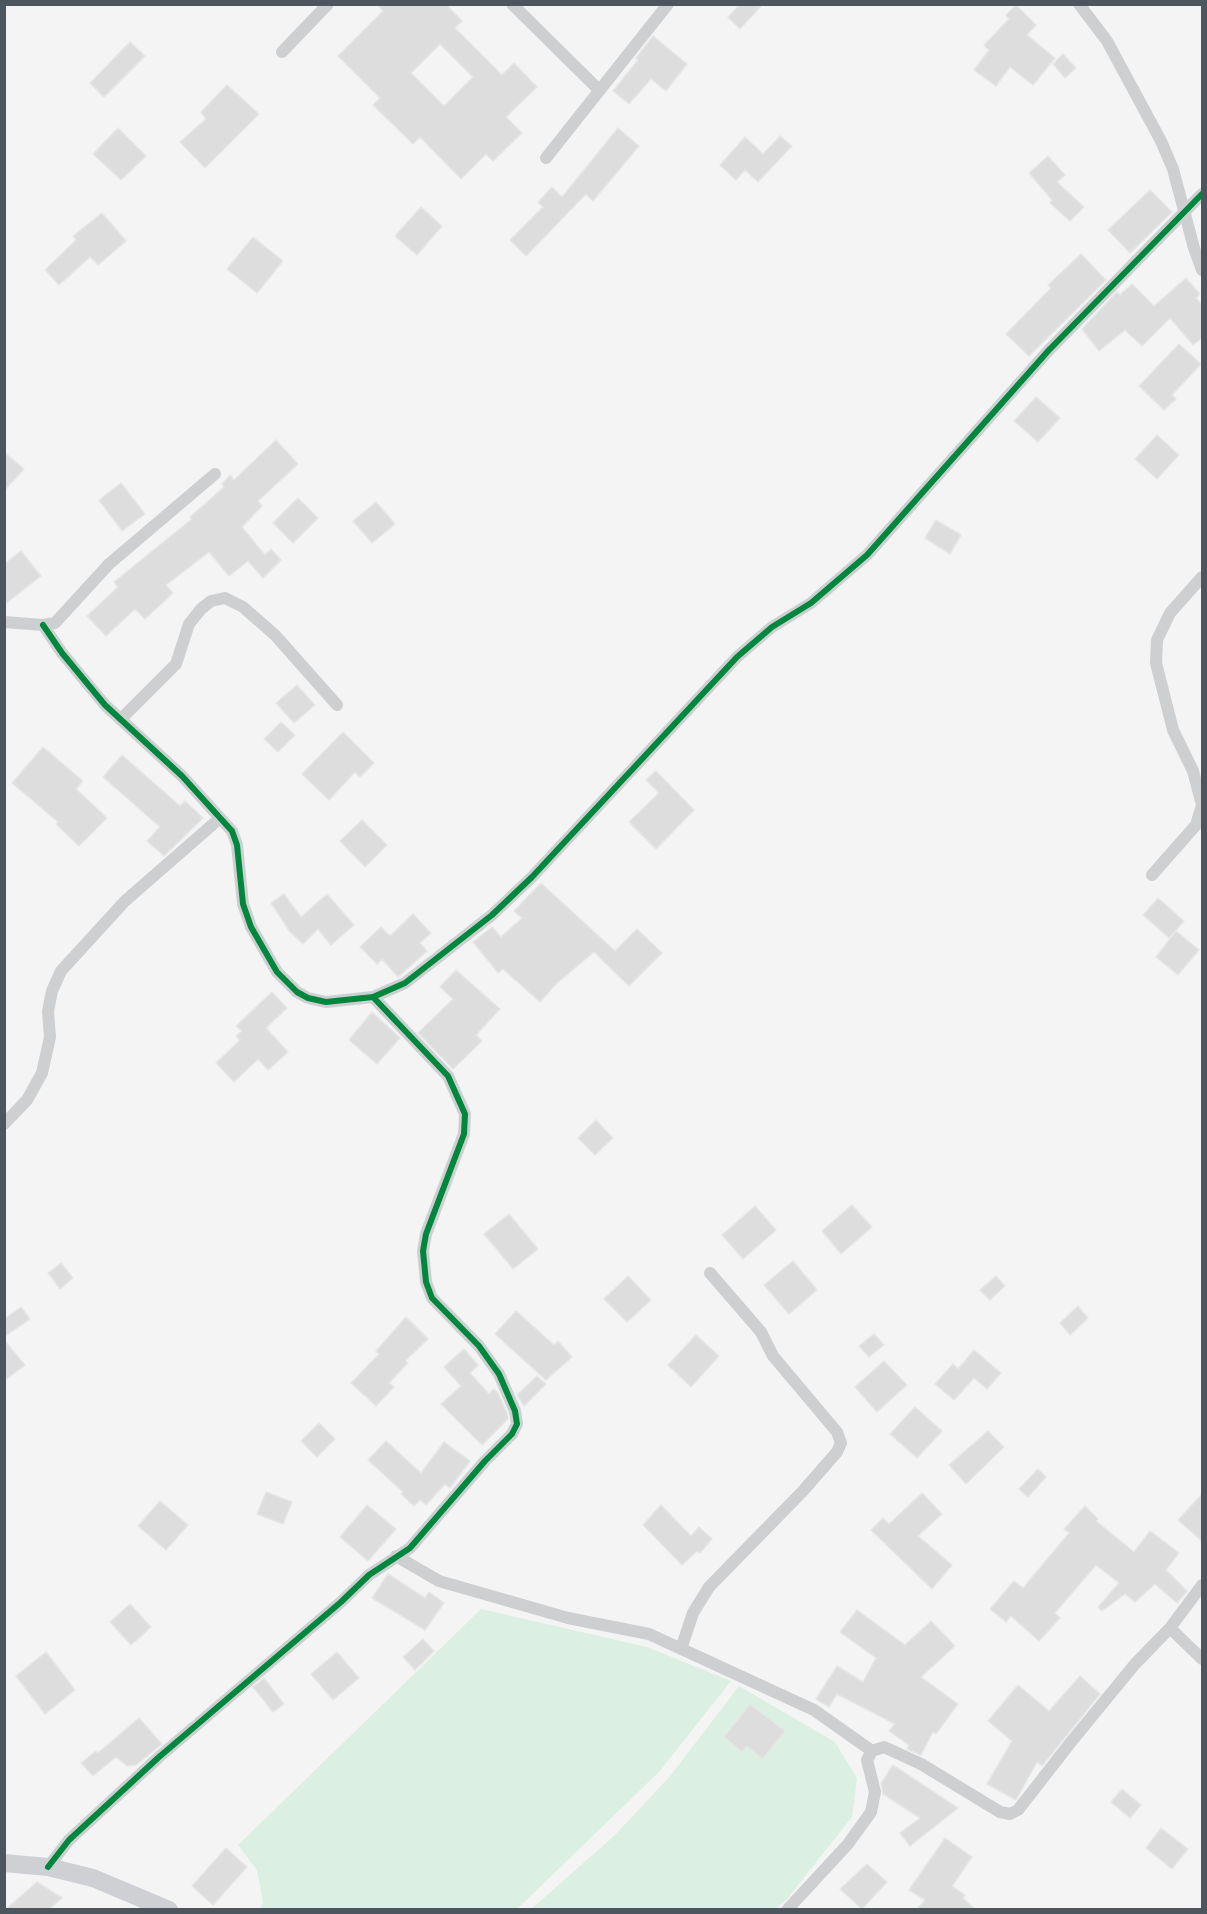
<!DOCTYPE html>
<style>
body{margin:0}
#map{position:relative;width:1207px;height:1914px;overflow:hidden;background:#f4f4f4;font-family:Inter,sans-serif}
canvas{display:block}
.frame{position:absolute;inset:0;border:6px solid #4c565f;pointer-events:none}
</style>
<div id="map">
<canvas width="1207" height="1914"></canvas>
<div class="frame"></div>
</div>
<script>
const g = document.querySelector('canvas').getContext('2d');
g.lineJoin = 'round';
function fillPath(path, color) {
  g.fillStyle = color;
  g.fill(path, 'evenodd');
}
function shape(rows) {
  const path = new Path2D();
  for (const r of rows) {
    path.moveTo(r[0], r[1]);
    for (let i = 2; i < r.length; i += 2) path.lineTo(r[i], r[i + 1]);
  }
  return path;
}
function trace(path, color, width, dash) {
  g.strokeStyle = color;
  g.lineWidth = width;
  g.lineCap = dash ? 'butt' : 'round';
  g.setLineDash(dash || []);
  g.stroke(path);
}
fillPath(shape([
 [481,1609,647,1647,731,1681,659,1772,517,1909,260,1909,263,1902,257,1870,238,1845],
 [739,1686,835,1742,857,1778,852,1817,787,1899,776,1909,530,1910,614,1836,671,1775]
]), '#dbf0e3');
const building = shape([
 [377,4,446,4,462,21,455,28,502,75,514,63,537,87,506,117,522,133,493,161,486,154,461,179,420,137,413,144,373,105,380,98,338,56,383,11,377,4],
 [440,44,473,77,444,106,411,73,440,44],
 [740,4,763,4,740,29,728,17,740,4],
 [1016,5,1036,25,1027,35,1055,58,1033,85,1010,67,996,86,974,70,989,50,984,45,1009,19,1006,15,1016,5],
 [653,36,687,64,666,91,651,79,629,104,613,91,638,60,636,58,653,36],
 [130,42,145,56,104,97,90,83,130,42],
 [1063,54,1076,68,1065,78,1053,64,1063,54],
 [227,85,259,114,205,168,180,142,206,119,201,112,227,85],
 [118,128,146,156,121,180,93,154,118,128],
 [618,128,639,146,593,201,586,194,526,256,510,240,543,207,538,202,552,187,562,197,618,128],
 [780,136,792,146,758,182,745,170,736,180,720,165,745,137,763,154,780,136],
 [1048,156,1065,175,1057,182,1084,207,1070,221,1050,203,1052,200,1029,173,1048,156],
 [1150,190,1172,212,1130,253,1108,230,1150,190],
 [421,207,442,226,417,255,395,236,421,207],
 [102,213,126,241,98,265,90,257,59,285,45,270,76,240,73,236,102,213],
 [253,237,283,261,257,293,227,269,253,237],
 [1081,254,1106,280,1029,356,1006,334,1051,288,1048,285,1081,254],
 [1186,278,1200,294,1196,298,1203,306,1203,337,1193,345,1170,318,1142,346,1125,330,1099,351,1082,329,1117,292,1120,295,1132,284,1154,306,1186,278],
 [1179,344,1201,364,1172,395,1176,399,1164,410,1139,386,1179,344],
 [1036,397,1060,418,1038,442,1014,421,1036,397],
 [1157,435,1179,455,1157,479,1135,459,1157,435],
 [276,440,298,464,258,501,262,506,242,527,265,555,271,549,281,560,263,578,248,561,229,576,209,552,166,585,173,593,145,619,135,609,106,636,87,616,118,587,114,582,192,519,190,517,224,487,222,484,230,475,234,480,276,440],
 [4,452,24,469,4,491,4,452],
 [121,483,145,514,122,531,99,500,121,483],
 [298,498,318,518,293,543,273,523,298,498],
 [376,502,395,524,372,543,353,521,376,502],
 [936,520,961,535,950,554,925,538,936,520],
 [21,551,41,576,4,605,4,564,21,551],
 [297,685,315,705,294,723,276,703,297,685],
 [281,722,295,735,278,752,264,739,281,722],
 [343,732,374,763,360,777,355,772,329,800,302,774,343,732],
 [43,747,83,781,76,789,107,818,79,846,56,824,58,822,12,783,43,747],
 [122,755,180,806,185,801,203,818,164,856,147,841,160,827,103,777,122,755],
 [656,771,694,810,656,849,629,822,659,793,646,780,656,771],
 [362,820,387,845,365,867,340,841,362,820],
 [541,883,615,951,637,929,662,953,629,986,594,952,557,983,540,1002,503,969,498,973,473,942,492,927,501,937,522,918,514,911,541,883],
 [284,894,301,917,327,894,354,925,331,945,318,929,303,944,290,932,271,903,284,894],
 [1158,898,1184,921,1169,938,1143,915,1158,898],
 [413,914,431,933,420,943,427,951,398,977,382,959,377,964,360,947,381,927,390,936,413,914],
 [1176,931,1199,950,1178,975,1156,957,1176,931],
 [456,970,500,1009,476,1035,482,1041,453,1069,418,1033,453,999,440,987,456,970],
 [272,992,287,1008,266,1028,288,1052,268,1070,258,1059,234,1082,216,1063,240,1040,236,1036,242,1031,236,1026,272,992],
 [372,1012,400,1038,377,1064,349,1040,372,1012],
 [596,1120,613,1138,595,1155,578,1138,596,1120],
 [852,1205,872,1227,841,1254,822,1231,852,1205],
 [755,1206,776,1230,743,1259,722,1235,755,1206],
 [509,1214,538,1249,513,1269,484,1234,509,1214],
 [793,1261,817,1290,789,1314,764,1285,793,1261],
 [61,1263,73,1278,60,1289,48,1273,61,1263],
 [628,1276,651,1300,627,1322,604,1299,628,1276],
 [996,1276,1005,1286,990,1300,980,1290,996,1276],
 [1078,1306,1088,1318,1070,1335,1060,1323,1078,1306],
 [21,1307,30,1319,4,1337,4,1319,21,1307],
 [516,1311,554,1345,558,1341,572,1357,546,1380,495,1334,516,1311],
 [406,1317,428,1339,405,1361,408,1363,389,1383,394,1387,376,1406,351,1383,379,1354,376,1351,406,1317],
 [874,1334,884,1345,869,1357,859,1346,874,1334],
 [696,1335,719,1356,691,1387,668,1365,696,1335],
 [4,1340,25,1365,4,1381,4,1340],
 [464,1349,478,1365,470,1373,489,1394,494,1389,498,1393,507,1413,508,1419,482,1445,441,1404,461,1386,444,1367,464,1349],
 [974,1350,1001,1373,987,1389,974,1378,954,1400,935,1384,953,1364,958,1369,974,1350],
 [884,1361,907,1385,877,1412,855,1387,884,1361],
 [537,1376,546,1384,524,1406,517,1395,537,1376],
 [915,1407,942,1431,917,1458,890,1434,915,1407],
 [319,1423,335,1439,317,1457,301,1441,319,1423],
 [988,1431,1004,1447,966,1484,949,1465,988,1431],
 [386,1441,421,1473,444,1442,470,1461,450,1488,445,1484,426,1505,420,1500,414,1506,401,1494,403,1492,368,1460,386,1441],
 [1038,1469,1046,1477,1028,1497,1019,1489,1038,1469],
 [266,1492,292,1502,283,1524,257,1514,266,1492],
 [922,1493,942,1514,918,1536,952,1565,932,1589,871,1530,883,1518,889,1524,922,1493],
 [1203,1493,1203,1542,1178,1520,1203,1493],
 [160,1501,188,1525,166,1550,138,1526,160,1501],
 [367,1505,396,1529,368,1561,340,1537,367,1505],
 [661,1505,691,1536,699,1527,712,1539,700,1553,697,1551,682,1565,643,1525,661,1505],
 [1085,1506,1098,1519,1096,1521,1134,1552,1150,1531,1179,1553,1166,1570,1187,1591,1177,1603,1155,1584,1135,1602,1125,1594,1102,1611,1098,1607,1119,1583,1096,1565,1055,1613,1060,1618,1039,1641,1011,1616,1006,1622,990,1609,1014,1581,1023,1588,1069,1533,1064,1529,1085,1506],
 [388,1574,425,1598,429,1592,444,1603,425,1630,372,1598,388,1574],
 [130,1604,151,1627,131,1645,110,1622,130,1604],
 [857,1610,905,1645,931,1621,955,1646,921,1677,958,1704,936,1734,933,1732,921,1755,907,1749,909,1745,889,1731,895,1724,837,1694,829,1707,816,1699,837,1666,863,1682,876,1658,840,1632,857,1610],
 [423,1639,434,1651,415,1670,403,1657,423,1639],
 [46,1652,75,1690,45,1714,16,1676,46,1652],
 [337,1652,359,1678,333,1700,311,1674,337,1652],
 [1080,1676,1100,1694,1042,1766,1037,1762,1016,1800,987,1784,1012,1741,988,1721,1018,1685,1049,1711,1080,1676],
 [264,1678,284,1704,273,1712,253,1687,264,1678],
 [750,1704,785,1731,763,1759,747,1746,742,1752,724,1737,750,1704],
 [139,1718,162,1744,136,1765,127,1766,116,1757,93,1776,81,1763,96,1751,98,1753,139,1718],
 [893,1765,958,1808,910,1846,900,1833,920,1818,883,1794,881,1783,893,1765],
 [1122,1789,1141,1805,1130,1818,1111,1802,1122,1789],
 [1161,1828,1188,1849,1172,1869,1146,1848,1161,1828],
 [945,1838,972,1857,952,1886,965,1895,963,1898,976,1910,916,1910,925,1900,909,1890,945,1838],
 [226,1848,247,1867,213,1905,192,1886,226,1848],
 [867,1864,887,1882,862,1909,840,1889,867,1864],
 [37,1882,62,1898,48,1910,5,1910,37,1882]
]);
fillPath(building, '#ddddde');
trace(building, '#e5e6e6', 1.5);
trace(shape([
 [512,4,599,90],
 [1079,4,1107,41,1161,141,1173,169,1194,248,1202,270],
 [282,52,328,4],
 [546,158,668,4],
 [4,622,43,625,55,623,109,564,215,474],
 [43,625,62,653,105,705,182,776,232,831,237,845,243,904,251,927,277,972,297,992,308,998,326,1002,373,997,405,983,492,915,532,877,737,657,772,627,811,603,867,555,1049,350,1202,194],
 [121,719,176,664,189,624,201,609,211,601,225,598,243,607,275,635,337,705],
 [1152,875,1196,825,1202,805,1193,771,1173,730,1156,663,1157,640,1170,613,1202,577],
 [4,1124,27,1100,42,1073,50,1037,48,1011,52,991,61,971,125,901,219,819],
 [396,1556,439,1581,568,1618,649,1634,814,1710,872,1751],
 [1170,1628,1202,1659],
 [681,1649,693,1613,709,1587,802,1492,837,1452,841,1443,837,1432,773,1356,761,1332,710,1273],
 [48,1867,69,1840,159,1757,341,1602,369,1575,410,1548,485,1461,512,1434,517,1424,515,1411,499,1374,479,1346,432,1298,426,1282,423,1251,426,1234,464,1134,465,1114,448,1076,373,997],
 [787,1910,848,1844,871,1812,875,1792,867,1760,872,1751,884,1747,921,1764,1000,1812,1010,1814,1018,1810,1071,1742,1135,1664,1170,1628,1202,1585]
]), '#cecfd1', 12);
trace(shape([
 [4,1863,48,1867,93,1878,169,1910]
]), '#ced0d3', 18);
trace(shape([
 [43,625,62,653,105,705,182,776,232,831,237,845,243,904,251,927,277,972,297,992,308,998,326,1002,373,997,405,983,492,915,532,877,737,657,772,627,811,603,867,555,1049,350,1202,194],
 [48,1867,69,1840,159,1757,341,1602,369,1575,410,1548,485,1461,512,1434,517,1424,515,1411,499,1374,479,1346,432,1298,426,1282,423,1251,426,1234,464,1134,465,1114,448,1076,373,997]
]), '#00873e', 6);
</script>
